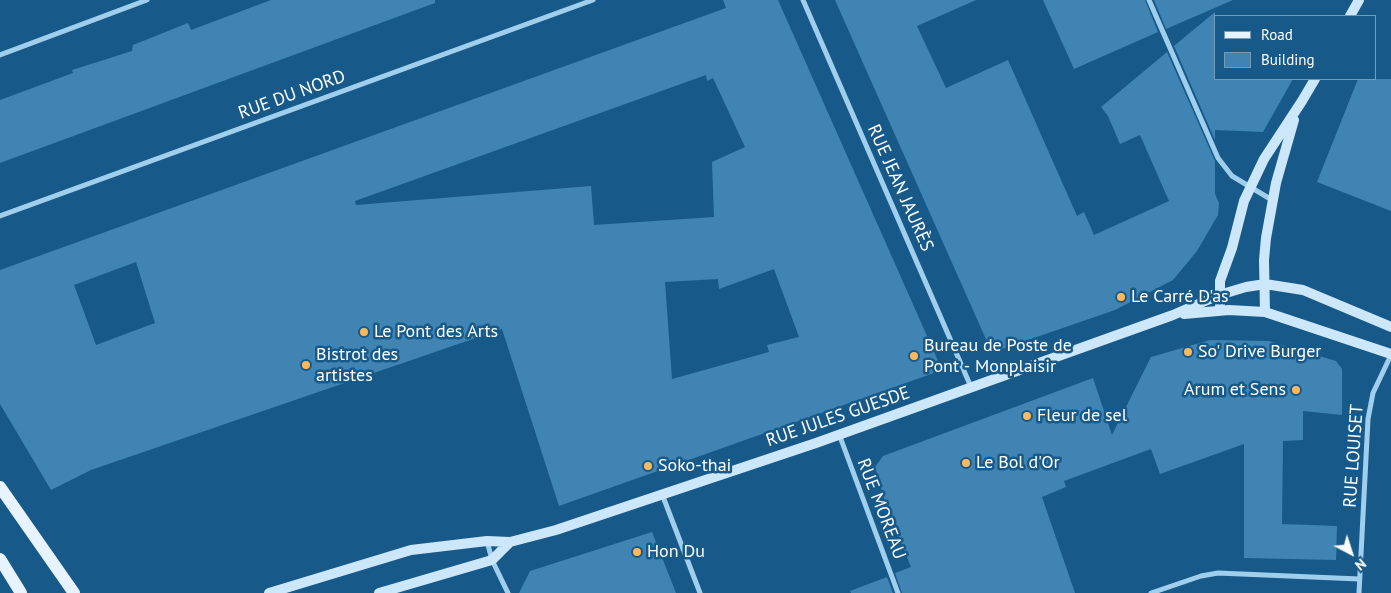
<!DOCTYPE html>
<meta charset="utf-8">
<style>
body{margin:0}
#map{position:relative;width:1391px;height:593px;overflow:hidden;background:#175a8a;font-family:"PT Sans",sans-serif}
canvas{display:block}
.legend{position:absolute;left:1214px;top:15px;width:162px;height:65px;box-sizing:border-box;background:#175a8a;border:1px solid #749cb9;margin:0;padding:6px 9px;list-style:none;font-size:15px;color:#fff}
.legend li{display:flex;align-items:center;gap:10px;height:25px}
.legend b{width:25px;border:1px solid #749cb9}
.north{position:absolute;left:1326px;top:528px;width:50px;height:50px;-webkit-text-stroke:4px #175a8a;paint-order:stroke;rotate:140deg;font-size:14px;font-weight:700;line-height:20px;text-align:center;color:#fff}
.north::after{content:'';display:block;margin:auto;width:18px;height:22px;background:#fff;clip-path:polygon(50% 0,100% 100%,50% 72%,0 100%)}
</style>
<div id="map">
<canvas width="1391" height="593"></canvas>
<ul class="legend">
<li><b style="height:6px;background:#e7f4ff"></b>Road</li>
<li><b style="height:14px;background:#4084b3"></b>Building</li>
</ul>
<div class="north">N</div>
</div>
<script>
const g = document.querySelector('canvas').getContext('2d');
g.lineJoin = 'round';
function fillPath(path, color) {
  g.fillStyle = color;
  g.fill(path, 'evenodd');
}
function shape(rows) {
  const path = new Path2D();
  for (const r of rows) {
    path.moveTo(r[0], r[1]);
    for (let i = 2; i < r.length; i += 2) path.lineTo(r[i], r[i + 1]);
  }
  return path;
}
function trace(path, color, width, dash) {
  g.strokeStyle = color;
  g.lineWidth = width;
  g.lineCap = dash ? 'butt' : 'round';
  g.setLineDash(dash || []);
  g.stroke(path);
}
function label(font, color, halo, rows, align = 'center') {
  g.font = font + ' "PT Sans",sans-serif';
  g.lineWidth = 5;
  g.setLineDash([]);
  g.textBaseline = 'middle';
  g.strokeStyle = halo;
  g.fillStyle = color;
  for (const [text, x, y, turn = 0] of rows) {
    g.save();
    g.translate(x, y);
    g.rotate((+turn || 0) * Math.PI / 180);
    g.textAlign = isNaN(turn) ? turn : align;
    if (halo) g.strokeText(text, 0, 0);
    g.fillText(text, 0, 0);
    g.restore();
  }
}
fillPath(shape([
 [271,0,435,0,435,3,0,163,0,100,73,73,72,70,132,51,133,45,188,23,191,30],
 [723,0,778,0,939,363,934,373,559,506,502,329,91,470,51,490,0,404,0,270,726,8],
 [706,75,707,81,713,78,745,147,712,162,714,217,594,225,591,186,356,205,355,201],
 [136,262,155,323,96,345,74,285],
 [774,269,799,337,767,345,769,352,672,379,665,282,718,279,719,289],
 [835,0,976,0,917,26,946,88,1008,60,1077,216,1084,212,1094,235,1169,201,1140,135,1120,144,1108,116,1101,107,1167,52,1215,161,1215,194,1219,203,1218,215,1197,251,1173,280,1115,310,999,350,989,346],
 [1043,0,1145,0,1158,32,1074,69],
 [1154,0,1233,0,1166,29],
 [1215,12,1215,79,1293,79,1263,132,1215,130,1215,140,1174,46],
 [1358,79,1391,79,1391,211,1317,182],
 [1210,340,1269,341,1336,361,1342,369,1342,415,1303,411,1303,440,1283,441,1282,524,1337,526,1336,560,1244,558,1244,444,1160,474,1151,449,1064,481,1066,487,1042,497,1075,593,902,593,895,573,911,567,887,509,875,467,883,456,1093,378,1112,435,1151,357],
 [652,532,676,593,519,593,530,571],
 [887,577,893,593,851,593,850,591]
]), '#4084b3');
trace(shape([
 [803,0,971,387],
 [1149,0,1218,158,1232,176,1272,200],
 [0,55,147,0],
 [0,216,593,0],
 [839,434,898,593],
 [662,494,700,593],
 [487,541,492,560,508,593],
 [1151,593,1201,576,1218,573,1359,579],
 [1359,593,1368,419,1373,393,1391,355]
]), '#a0cfee', 5);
trace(shape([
 [1350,16,1359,0],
 [1220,310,1220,281,1232,248,1244,201,1264,159,1302,101,1315,79],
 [1265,312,1264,260,1266,238,1276,183,1294,120],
 [1184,314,1229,310,1265,312,1391,354],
 [269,593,411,550,487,541,510,542,556,530,816,443,1173,315,1219,295,1246,287,1265,284,1303,290,1391,327],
 [379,593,492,560,510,542]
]), '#cde7fa', 10);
trace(shape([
 [0,487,74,593],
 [0,559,21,593]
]), '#e7f4ff', 12);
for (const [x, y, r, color] of [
 [1121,297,5,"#ffb95d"],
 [364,332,5,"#ffb95d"],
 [1188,352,5,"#ffb95d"],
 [914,356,5,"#ffb95d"],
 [306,365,5,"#ffb95d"],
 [1296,390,5,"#ffb95d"],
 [1027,416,5,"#ffb95d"],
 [966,463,5,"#ffb95d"],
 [648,466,5,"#ffb95d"],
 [637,552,5,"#ffb95d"]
]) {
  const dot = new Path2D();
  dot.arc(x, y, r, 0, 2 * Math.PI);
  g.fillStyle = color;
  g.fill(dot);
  trace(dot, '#175a8a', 2);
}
label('18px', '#fff', '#175a8a', [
 ["RUE DU NORD",292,95,-20],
 ["RUE JEAN JAURÈS",900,188,66],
 ["RUE JULES GUESDE",838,417,-19],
 ["RUE LOUISET",1354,456,-86],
 ["RUE MOREAU",881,509,69]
]);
label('18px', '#fff', '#175a8a', [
 ["Le Carré D'as",1131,297],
 ["Le Pont des Arts",374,332],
 ["Bureau de Poste de",924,346],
 ["Pont - Monplaisir",924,367],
 ["So' Drive Burger",1198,352],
 ["Bistrot des",316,355],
 ["artistes",316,376],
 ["Arum et Sens",1286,390,"right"],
 ["Fleur de sel",1037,416],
 ["Le Bol d'Or",976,463],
 ["Soko-thai",658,466],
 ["Hon Du",647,552]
], 'left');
</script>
